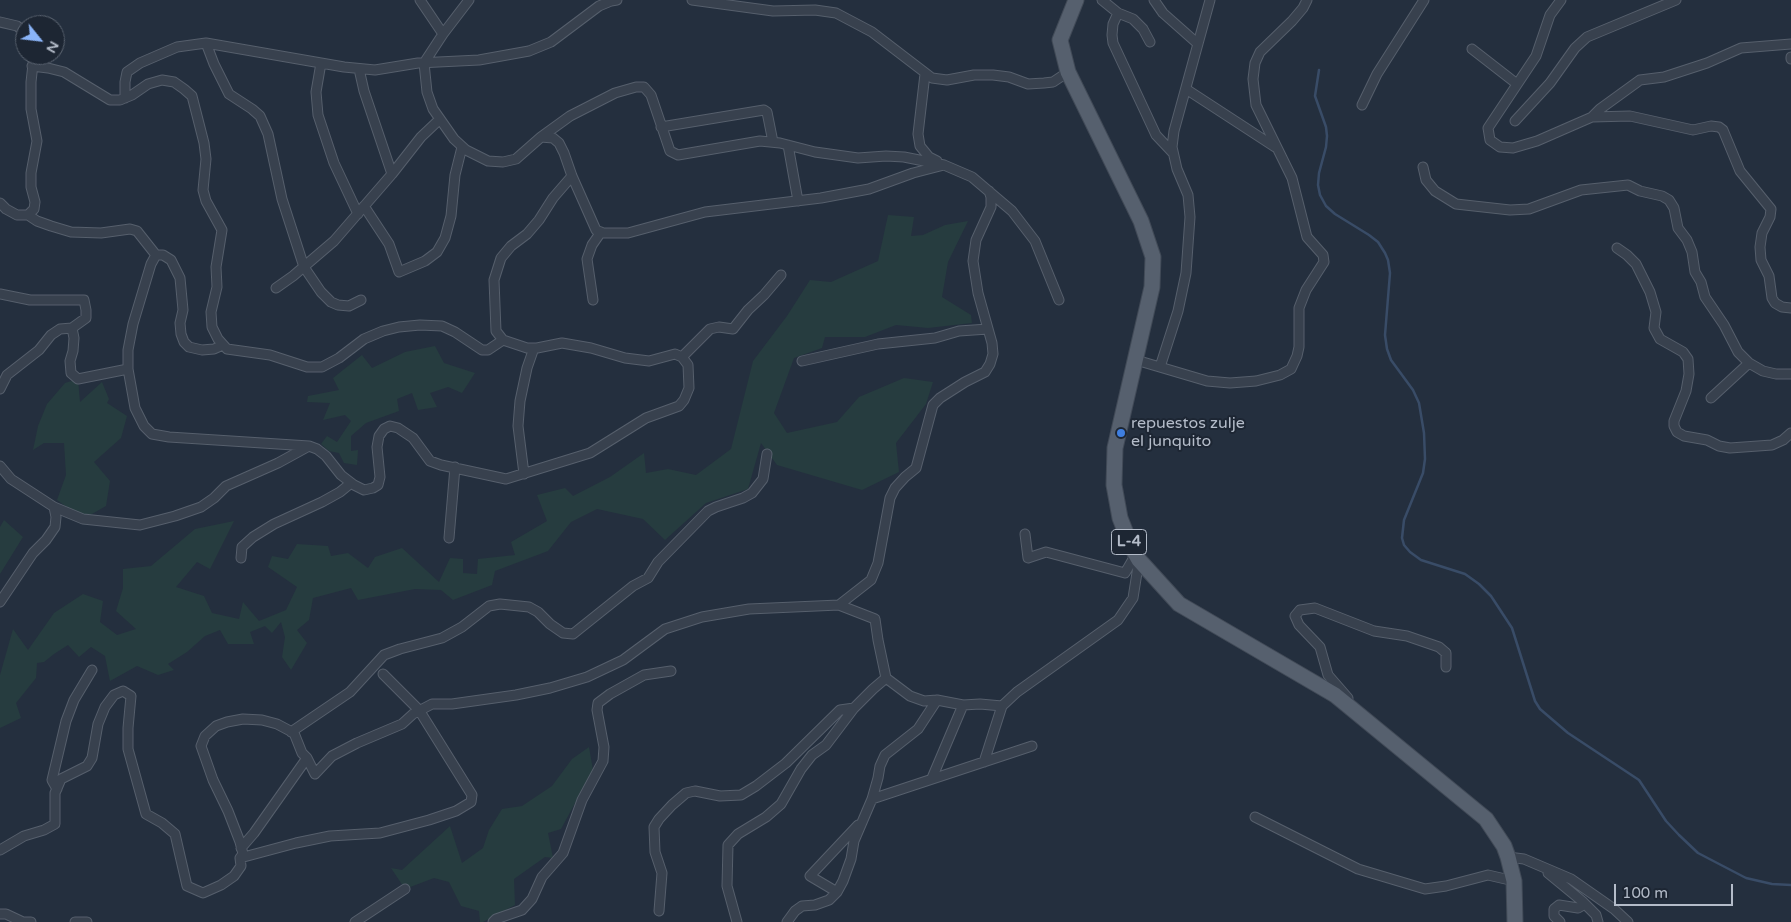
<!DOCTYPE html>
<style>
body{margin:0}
#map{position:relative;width:1791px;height:922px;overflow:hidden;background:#242f3e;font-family:"Varela Round",sans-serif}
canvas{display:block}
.north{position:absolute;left:15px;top:15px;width:50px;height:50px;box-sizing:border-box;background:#1d2633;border:1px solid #59626f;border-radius:50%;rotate:119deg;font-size:14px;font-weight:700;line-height:20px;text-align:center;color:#b4bcc9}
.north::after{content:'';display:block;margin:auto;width:18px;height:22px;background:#8ab4f8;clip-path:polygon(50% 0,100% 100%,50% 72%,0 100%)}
.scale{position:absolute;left:1614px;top:884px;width:119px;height:22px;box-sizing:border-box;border:2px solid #b4bcc9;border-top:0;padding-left:6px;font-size:15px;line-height:18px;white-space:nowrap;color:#b4bcc9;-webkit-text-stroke:4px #1d2633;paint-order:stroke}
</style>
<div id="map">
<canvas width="1791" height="922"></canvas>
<div class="north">N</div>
<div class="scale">100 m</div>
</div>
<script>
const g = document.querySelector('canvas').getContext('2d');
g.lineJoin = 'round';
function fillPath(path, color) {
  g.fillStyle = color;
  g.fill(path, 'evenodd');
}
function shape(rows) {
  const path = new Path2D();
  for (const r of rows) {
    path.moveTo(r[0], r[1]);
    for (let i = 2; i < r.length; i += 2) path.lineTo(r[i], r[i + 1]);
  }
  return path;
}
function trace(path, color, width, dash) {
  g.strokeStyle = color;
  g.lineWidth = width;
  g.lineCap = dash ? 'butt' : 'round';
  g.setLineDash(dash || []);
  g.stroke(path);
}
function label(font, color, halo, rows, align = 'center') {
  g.font = font + ' "Varela Round",sans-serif';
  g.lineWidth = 4;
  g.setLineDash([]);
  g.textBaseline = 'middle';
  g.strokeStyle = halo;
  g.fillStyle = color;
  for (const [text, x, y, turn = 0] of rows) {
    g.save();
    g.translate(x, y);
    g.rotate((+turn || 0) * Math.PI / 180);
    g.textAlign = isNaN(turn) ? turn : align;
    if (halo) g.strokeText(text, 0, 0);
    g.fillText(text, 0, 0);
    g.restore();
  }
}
fillPath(shape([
 [888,215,914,217,911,236,923,235,945,225,968,221,948,262,942,297,971,315,972,323,928,328,896,325,865,337,825,337,822,348,794,358,774,413,787,433,837,422,859,397,904,378,933,382,926,404,896,443,899,472,862,490,777,465,761,443,748,489,706,503,665,540,643,519,597,509,571,522,548,551,495,571,492,585,453,600,441,590,415,589,358,600,351,588,313,598,309,620,297,630,307,643,291,670,282,657,285,637,281,622,272,633,265,626,250,632,254,644,228,644,220,630,205,636,187,652,168,664,174,670,158,675,137,666,110,681,105,656,91,647,79,657,68,645,54,654,44,662,37,663,36,678,16,703,21,718,0,728,0,675,13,629,28,650,54,613,83,594,103,601,100,622,117,635,136,629,116,611,123,588,123,569,151,566,195,529,234,521,210,569,197,562,176,587,204,596,212,613,239,619,243,602,259,621,286,610,297,587,268,567,272,556,288,559,297,544,328,546,331,556,348,553,368,568,375,557,402,548,439,582,450,558,463,559,463,573,477,574,478,559,515,555,511,542,547,521,537,495,565,488,573,496,610,477,644,453,646,473,668,469,696,475,731,449,753,361,787,316,810,280,831,282,878,261],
 [435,346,444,363,475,373,462,393,448,387,430,393,437,407,418,410,412,393,397,399,399,411,366,423,351,436,351,451,358,450,357,465,344,463,339,453,329,451,321,444,327,436,337,442,351,421,345,415,323,420,330,403,307,402,308,396,339,390,333,378,362,355,372,368,405,352],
 [78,379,80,402,102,382,109,399,107,403,127,416,121,438,94,462,110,481,106,506,83,519,57,500,66,475,64,443,44,443,33,450,38,426,47,404,65,383],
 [4,520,23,537,0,574,0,527],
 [589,747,593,770,561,829,548,833,553,858,545,857,514,879,515,905,483,922,480,922,479,911,461,906,449,882,434,878,405,889,391,868,402,870,450,826,462,863,483,848,489,830,502,809,522,806,552,786,572,759]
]), '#263c3f');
trace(shape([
 [1319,70,1315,96,1326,127,1327,136,1326,147,1319,173,1318,185,1320,195,1326,206,1335,214,1369,235,1378,242,1385,253,1388,260,1390,273,1385,335,1387,349,1391,360,1413,390,1419,403,1424,433,1425,459,1423,473,1404,520,1402,538,1404,545,1410,552,1421,560,1465,574,1479,584,1491,596,1512,628,1535,701,1540,709,1568,733,1639,780,1666,821,1679,835,1698,853,1746,878,1772,884,1791,885]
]), '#394c67', 2.5);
const street = shape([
 [420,0,443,34],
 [469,0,443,34,424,63,427,92,433,109,454,139,466,150,488,161,503,162,516,159,541,137,553,138,559,143,564,153,572,176,596,230,603,233,628,233,705,212,821,198,869,189,913,173,944,165],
 [692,0,773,11,815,10,836,13,872,32,932,78,947,80,974,75,993,75,1009,77,1028,84,1044,83,1053,82,1068,72],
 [1102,0,1118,13,1133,19,1143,29,1150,42],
 [1154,0,1163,13,1198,44],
 [1561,0,1550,15,1536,56,1488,128,1490,140,1500,147,1513,148,1537,141,1592,117,1600,109,1640,80,1664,77,1707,63,1741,48,1791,44],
 [1118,13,1113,24,1112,35,1113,43,1156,135,1173,153],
 [0,22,17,26,25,32],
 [206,43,214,64,229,94,252,109,260,116,268,134,282,199,304,267,321,292,331,302,338,305,349,306,361,300],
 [1472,49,1517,84],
 [1791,57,1791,59],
 [321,63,316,92,318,115,334,163,358,214],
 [32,66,48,68,64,72,110,100,120,100,132,95,148,84,162,80,174,82,184,89,192,96,204,143,206,159,203,190,206,201,222,230,216,267,217,287,211,312,212,327,218,339,227,349,270,355,307,367,322,367,339,358,364,339,383,331,399,327,420,325,442,326,455,332,482,350,488,350,503,340],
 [359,69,364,91,392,174],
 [925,74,918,134,920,146,929,157,937,161],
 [1186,89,1275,147],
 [125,98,125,82,127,72,140,63,177,47,206,43,344,67,375,70,418,63,479,60,529,51,551,42,599,6,611,1,617,0],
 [1362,105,1377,74,1424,0],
 [1592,117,1630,116,1693,130,1711,126,1719,127,1723,130,1740,171,1771,209,1770,217,1762,233,1760,247,1761,260,1769,276,1772,298,1775,303,1782,307,1791,308],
 [1515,121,1550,83,1575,48,1587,37,1676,0],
 [661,127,764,110,767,112,773,142],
 [541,137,570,116,615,93,636,87,644,87,651,95,670,151,678,155,760,141,780,143,815,152,858,158,886,156,904,157,944,165,972,177,1012,211,1035,241,1059,300],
 [788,145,798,201],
 [1423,167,1426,180,1435,191,1456,204,1510,210,1529,209,1581,190,1628,185,1640,191,1662,196,1669,200,1674,208,1678,228,1687,240,1692,252,1695,272,1701,282,1705,297,1724,325,1738,352,1749,363,1763,371,1776,374,1791,374],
 [0,203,6,209,17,215,28,215,37,221,51,226,71,232,101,233,130,229,137,231,156,255],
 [364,206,389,244,399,272,425,261,437,252,445,238,451,216,455,175,462,147],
 [28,215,34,209,35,202,31,187,31,173,37,141,31,109,31,82,34,55],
 [1617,248,1627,255,1636,264,1650,292,1656,312,1654,328,1660,339,1683,352,1688,359,1689,374,1686,391,1674,421,1674,426,1677,432,1684,436,1707,440,1719,446,1730,448,1772,445,1783,440,1791,433],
 [156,255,151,264,133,324,128,350,128,369,135,408,144,426,152,434,169,437,309,446,317,449,326,456,341,475,354,485,364,490,373,488,378,485,380,477,377,447,379,436,384,429,390,426,398,428,413,438,430,461,441,465,506,479,590,453,646,418,679,406,684,400,689,388,688,365,682,357,675,354,649,361,625,358,591,348,562,343,537,348,527,348,503,340,496,331,494,280,501,258,511,246,527,234,539,220,553,198,572,176],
 [156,255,163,255,171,260,180,278,183,310,180,323,181,334,184,342,189,347,202,350,214,349,223,345],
 [276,288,293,276,334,241,392,174,421,137,440,119],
 [0,294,30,300,84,300,86,310,86,318,72,328,60,329,51,335,39,350,7,375,0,389],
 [593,300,587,259,592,245,601,232],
 [72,328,74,338,73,351,70,361,71,373,78,379,128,369],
 [682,357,710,329,719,327,733,329,748,310,764,295,781,275],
 [1136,360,1207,381,1230,383,1256,381,1280,375,1291,369,1297,356,1299,347,1299,308,1306,290,1324,262,1323,255,1307,237,1292,178,1256,105,1253,79,1255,63,1260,52,1292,21,1303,8,1307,0],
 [802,361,878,344,935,338,959,331,988,329],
 [1160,367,1178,311,1186,273,1190,217,1188,195,1177,169,1172,147,1174,131,1210,0],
 [1711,398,1749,363],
 [0,466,11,479,54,507,83,519,140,525,175,516,201,507,214,498,226,486,278,463,309,446],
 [524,474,518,426,520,401,527,368,534,348],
 [1025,534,1028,558,1046,552,1125,573,1136,554],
 [449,538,455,467],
 [241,558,242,547,253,537,274,524,322,502,340,492,351,483],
 [0,602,33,553,46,540,55,527,56,517,54,507],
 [839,605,871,580,878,563,890,498,895,488,905,477,916,468,933,405,940,398,965,382,985,372,990,364,993,354,992,343,978,293,973,261,976,240,991,207,991,197,989,191],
 [1348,698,1328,675,1320,647,1299,625,1295,616,1300,610,1315,608,1374,631,1407,636,1439,647,1446,653,1446,667],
 [291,732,350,692,384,655,400,649,442,638,462,627,489,606,500,604,529,607,538,612,550,624,563,633,573,634,633,586,648,578,658,562,708,511,716,507,743,498,752,493,763,479,767,454],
 [984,762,1002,706],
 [932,778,963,705],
 [57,789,52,780,66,721,74,700,92,670],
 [872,799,1032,746],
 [1255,817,1358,869,1425,889,1446,886,1488,875,1514,881],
 [241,848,254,833,307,758],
 [0,850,24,836,44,830,55,824,55,793,61,779,87,766,92,758,98,724,105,707,114,695,123,691,131,696,128,728,128,749,146,814,162,823,175,834,187,886,203,893,221,885,234,876,241,866,240,858,243,854,240,842,228,811,213,780,201,746,205,736,216,726,227,722,243,719,262,720,277,724,294,733,302,753,307,758,315,774,332,756,357,743,402,724,413,714,432,704,452,704,516,695,550,688,587,677,623,660,665,629,702,617,749,609,839,605,875,619,878,640,886,678,910,696,924,701,937,700,963,705,980,704,1002,706,1017,692,1118,620,1133,598,1139,560],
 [1508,857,1524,859,1571,879,1614,909,1628,922],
 [240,858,296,843,330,836,380,833,429,820,456,811,471,802,472,795,419,710,383,674],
 [1548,873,1582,901,1596,915,1598,922],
 [837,892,810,876,858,825],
 [659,911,662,873,655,852,654,827,659,819,672,805,686,793,695,791,720,796,741,795,756,786,786,763,840,710,854,708],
 [0,914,6,914,23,922,31,922],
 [75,922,87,922],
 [355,922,405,889],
 [493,922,496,919,522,910,532,899,542,877,563,853,582,800,603,761,604,747,597,710,598,703,610,694,644,675,671,671],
 [737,922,727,886,728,845,738,834,766,817,781,804,801,769,812,755,826,745,854,708,873,689,886,678],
 [787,922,795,911,802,906,815,905,829,900,837,892,843,881,851,859,854,841,872,799,878,778,880,766,885,755,918,729,937,700],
 [1560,922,1554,916,1554,909,1559,905,1578,908,1585,904]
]);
const primary = shape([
 [1076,0,1060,40,1068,72,1141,221,1153,257,1152,287,1115,448,1114,485,1120,518,1131,546,1139,560,1179,604,1335,695,1486,819,1504,846,1508,857,1514,881,1515,922]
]);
trace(street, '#565f6c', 11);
trace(primary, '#414a57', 17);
trace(street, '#38414e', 9);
trace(primary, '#56606e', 15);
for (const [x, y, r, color] of [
 [1121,433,5,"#3f7fe0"]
]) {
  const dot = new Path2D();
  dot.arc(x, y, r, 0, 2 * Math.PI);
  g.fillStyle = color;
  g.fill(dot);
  trace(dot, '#1d2633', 2);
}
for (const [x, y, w] of [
 [1129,542,35]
]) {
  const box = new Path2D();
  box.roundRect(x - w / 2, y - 12.5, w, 25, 4);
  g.fillStyle = '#1d2633';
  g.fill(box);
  trace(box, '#b4bcc9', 1);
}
label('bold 15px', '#b4bcc9', null, [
 ["L-4",1129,542]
]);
label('16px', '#b4bcc9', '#1d2633', [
 ["repuestos zulje",1131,424],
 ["el junquito",1131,442]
], 'left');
</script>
